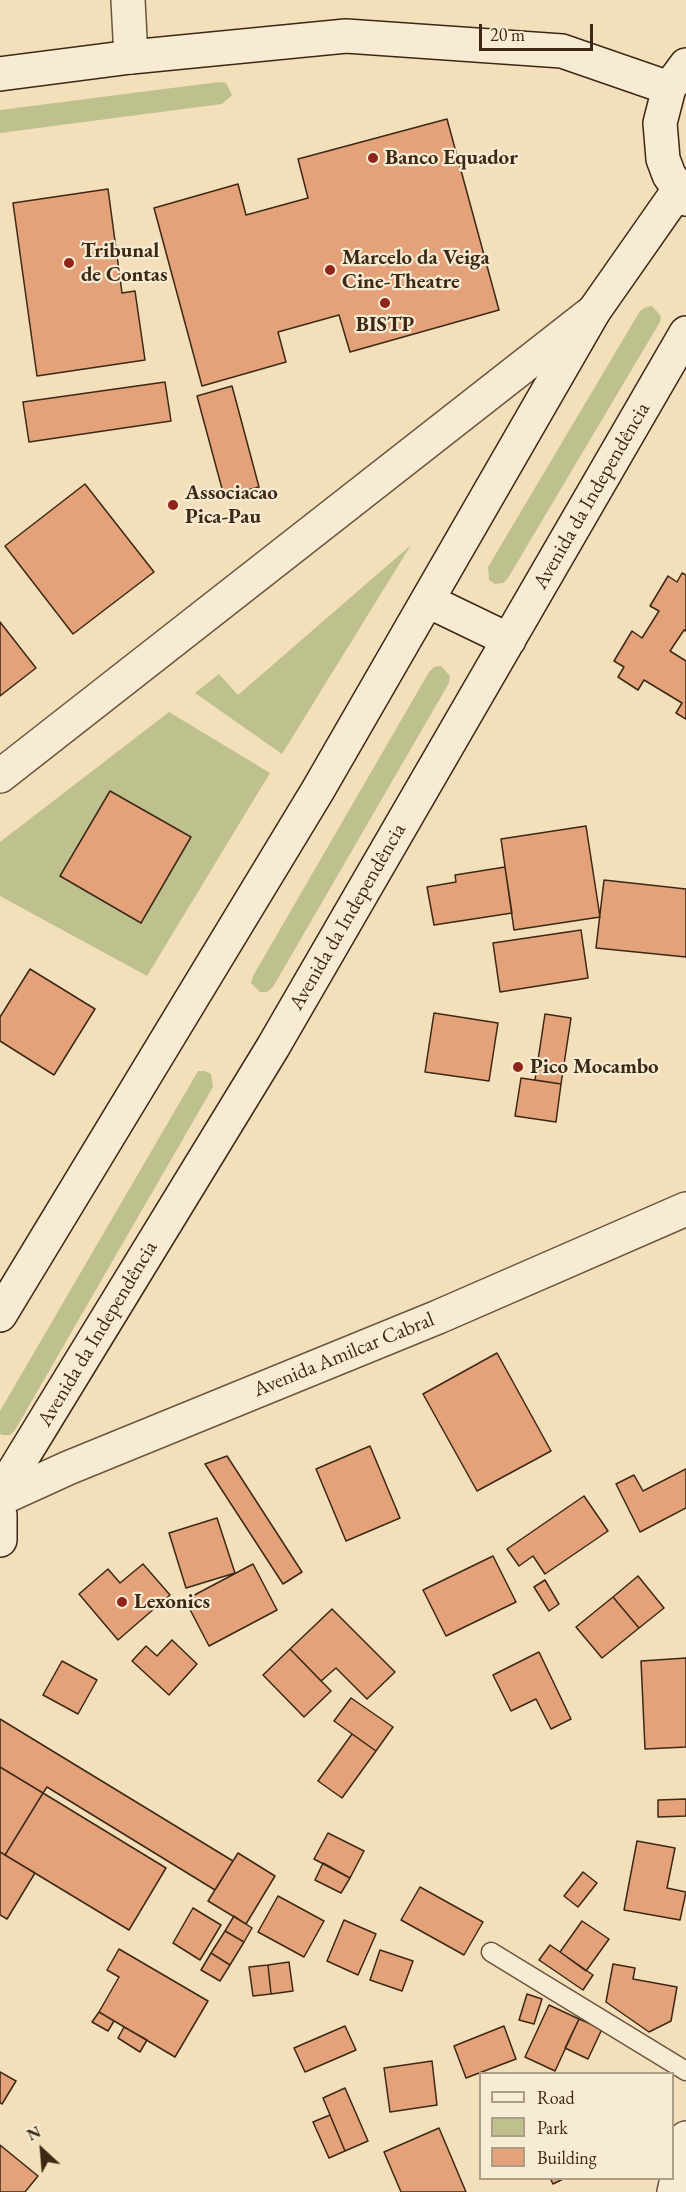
<!DOCTYPE html>
<meta charset="utf-8">
<style>
body{margin:0}
#map{position:relative;width:686px;height:2192px;overflow:hidden;background:#f3e0bb;font-family:"EB Garamond",serif}
canvas{display:block}
.legend{position:absolute;left:479px;top:2072px;width:195px;height:108px;box-sizing:border-box;background:#f7ebd3;border:2px solid #ac9d87;margin:0;padding:8px 10px;list-style:none;font-size:18px;color:#3c2814}
.legend li{display:flex;align-items:center;gap:12px;height:30px}
.legend b{width:30px;border:2px solid #ac9d87}
.north{position:absolute;left:12px;top:2120px;width:60px;height:60px;-webkit-text-stroke:4px #f7ebd3;paint-order:stroke;rotate:334deg;font-size:16px;font-weight:700;line-height:24px;text-align:center;color:#3c2814}
.north::after{content:'';display:block;margin:auto;width:21px;height:27px;background:#3c2814;clip-path:polygon(50% 0,100% 100%,50% 72%,0 100%)}
.scale{position:absolute;left:479px;top:24px;width:114px;height:27px;box-sizing:border-box;border:3px solid #3c2814;border-top:0;padding-left:8px;font-size:18px;line-height:21px;white-space:nowrap;color:#3c2814;-webkit-text-stroke:4px #f7ebd3;paint-order:stroke}
</style>
<div id="map">
<canvas width="686" height="2192"></canvas>
<ul class="legend">
<li><b style="height:8px;background:#f7ebd3"></b>Road</li>
<li><b style="height:16px;background:#bec18e"></b>Park</li>
<li><b style="height:16px;background:#e4a27a"></b>Building</li>
</ul>
<div class="north">N</div>
<div class="scale">20 m</div>
</div>
<script>
const g = document.querySelector('canvas').getContext('2d');
g.lineJoin = 'round';
function fillPath(path, color) {
  g.fillStyle = color;
  g.fill(path, 'evenodd');
}
function shape(rows) {
  const path = new Path2D();
  for (const r of rows) {
    path.moveTo(r[0], r[1]);
    for (let i = 2; i < r.length; i += 2) path.lineTo(r[i], r[i + 1]);
  }
  return path;
}
function trace(path, color, width, dash) {
  g.strokeStyle = color;
  g.lineWidth = width;
  g.lineCap = dash ? 'butt' : 'round';
  g.setLineDash(dash || []);
  g.stroke(path);
}
function label(font, color, halo, rows, align = 'center') {
  g.font = font + ' "EB Garamond",serif';
  g.lineWidth = 4.5;
  g.setLineDash([]);
  g.textBaseline = 'middle';
  g.strokeStyle = halo;
  g.fillStyle = color;
  for (const [text, x, y, turn = 0] of rows) {
    g.save();
    g.translate(x, y);
    g.rotate((+turn || 0) * Math.PI / 180);
    g.textAlign = isNaN(turn) ? turn : align;
    if (halo) g.strokeText(text, 0, 0);
    g.fillText(text, 0, 0);
    g.restore();
  }
}
fillPath(shape([
 [219,82,226,83,232,95,222,104,0,133,0,110],
 [652,306,661,316,660,322,508,578,503,583,495,584,489,580,488,567,640,311,646,307],
 [411,545,282,754,195,693,219,674,238,695],
 [441,666,450,676,449,683,273,987,267,992,260,992,251,983,253,976,429,672,434,667],
 [169,712,270,773,147,976,0,896,0,842],
 [198,1071,205,1071,211,1074,213,1087,15,1430,10,1435,3,1435,0,1434,0,1411]
]), '#bec18e');
const building = shape([
 [447,119,499,310,350,352,339,315,278,332,286,362,202,386,154,208,238,184,246,215,308,198,298,159,447,119],
 [108,189,122,293,135,291,145,360,37,376,13,203,108,189],
 [165,382,171,421,29,442,23,402,165,382],
 [232,386,259,487,224,496,197,396,232,386],
 [85,484,154,572,73,634,5,546,85,484],
 [682,573,686,575,686,631,684,630,670,651,686,661,686,719,676,713,682,703,644,680,638,690,618,677,624,667,614,661,632,631,642,638,659,611,650,606,668,576,677,582,682,573],
 [0,622,36,668,0,696,0,622],
 [110,791,191,837,141,923,60,876,110,791],
 [586,826,600,917,514,930,501,839,586,826],
 [505,867,512,913,434,925,427,887,456,882,455,875,505,867],
 [604,880,686,889,686,957,596,948,604,880],
 [581,930,588,978,500,992,493,943,581,930],
 [30,969,95,1009,54,1075,0,1041,0,1017,30,969],
 [434,1013,498,1023,489,1081,425,1072,434,1013],
 [545,1014,571,1018,561,1084,535,1080,545,1014],
 [521,1078,561,1084,556,1122,515,1116,521,1078],
 [497,1353,551,1451,477,1491,423,1394,497,1353],
 [370,1446,400,1518,346,1541,316,1469,370,1446],
 [227,1456,302,1572,283,1584,205,1464,227,1456],
 [686,1469,686,1508,640,1532,616,1484,634,1475,643,1491,686,1469],
 [584,1496,608,1531,545,1574,533,1556,519,1566,507,1549,584,1496],
 [217,1518,235,1573,186,1588,169,1533,217,1518],
 [493,1556,516,1602,446,1636,423,1590,493,1556],
 [143,1564,170,1595,118,1640,79,1594,108,1569,120,1583,143,1564],
 [253,1564,277,1610,209,1646,185,1600,253,1564],
 [638,1576,664,1608,639,1628,613,1597,638,1576],
 [545,1580,559,1604,549,1611,534,1587,545,1580],
 [613,1597,639,1628,602,1658,576,1627,613,1597],
 [332,1609,395,1672,367,1699,336,1668,321,1681,290,1649,332,1609],
 [172,1640,197,1664,169,1695,132,1661,146,1646,157,1656,172,1640],
 [290,1649,331,1691,304,1717,263,1675,290,1649],
 [539,1652,571,1719,551,1729,536,1699,511,1711,493,1675,539,1652],
 [686,1658,686,1747,645,1749,641,1661,686,1658],
 [62,1661,97,1680,78,1714,43,1695,62,1661],
 [351,1698,393,1727,376,1751,334,1721,351,1698],
 [0,1719,233,1861,215,1890,47,1787,43,1793,0,1767,0,1719],
 [352,1734,376,1751,342,1798,318,1781,352,1734],
 [0,1767,43,1793,5,1855,0,1852,0,1767],
 [43,1793,166,1868,129,1930,5,1855,43,1793],
 [686,1799,686,1816,658,1817,658,1800,686,1799],
 [328,1833,364,1851,350,1878,314,1859,328,1833],
 [637,1841,675,1848,667,1888,686,1892,680,1920,624,1910,637,1841],
 [0,1852,35,1873,7,1919,0,1915,0,1852],
 [238,1853,275,1876,246,1924,208,1901,238,1853],
 [323,1863,350,1878,341,1893,315,1880,323,1863],
 [583,1872,597,1883,578,1907,564,1896,583,1872],
 [420,1887,483,1922,464,1955,401,1920,420,1887],
 [278,1896,324,1921,304,1957,258,1932,278,1896],
 [193,1908,221,1925,200,1960,173,1943,193,1908],
 [234,1916,252,1928,244,1942,225,1931,234,1916],
 [344,1920,376,1934,358,1975,327,1961,344,1920],
 [582,1921,609,1939,586,1971,560,1952,582,1921],
 [225,1931,244,1942,230,1965,211,1953,225,1931],
 [550,1945,593,1975,583,1990,539,1960,550,1945],
 [119,1949,208,2001,175,2057,99,2012,119,1977,107,1970,119,1949],
 [380,1950,413,1961,402,1991,370,1980,380,1950],
 [211,1953,230,1965,220,1981,201,1970,211,1953],
 [289,1962,293,1991,271,1994,268,1965,289,1962],
 [613,1964,635,1968,633,1979,677,1987,671,2021,649,2032,606,2002,613,1964],
 [268,1965,271,1994,253,1996,249,1967,268,1965],
 [527,1994,542,1999,534,2024,519,2020,527,1994],
 [549,2005,579,2019,555,2071,525,2057,549,2005],
 [99,2012,114,2021,108,2031,92,2022,99,2012],
 [579,2019,602,2029,588,2059,565,2048,579,2019],
 [345,2026,356,2050,305,2072,294,2048,345,2026],
 [504,2026,516,2059,466,2078,454,2046,504,2026],
 [124,2027,147,2040,140,2052,118,2038,124,2027],
 [432,2061,437,2105,390,2112,384,2068,432,2061],
 [0,2072,16,2081,2,2104,0,2103,0,2072],
 [345,2088,368,2141,345,2151,323,2098,345,2088],
 [330,2115,345,2151,329,2158,313,2122,330,2115],
 [439,2128,466,2192,401,2192,384,2152,439,2128],
 [0,2145,38,2176,25,2192,0,2192,0,2145],
 [550,2178,565,2178,553,2184,550,2178]
]);
fillPath(building, '#e4a27a');
trace(building, '#3c2814', 1.5);
const lane = shape([
 [491,1952,686,2071]
]);
const street = shape([
 [128,0,131,57],
 [0,776,594,311],
 [0,1499,68,1468,438,1317,686,1209],
 [674,2192,686,2138]
]);
const secondary = shape([
 [686,65,669,88,660,123,663,159,669,175,686,199],
 [0,74,131,57,346,36,562,51,669,88],
 [428,601,509,640],
 [0,1315,318,790,594,311,678,191],
 [0,1494,273,1047,686,333],
 [0,1515,0,1540]
]);
trace(lane, '#6a563e', 21);
trace(street, '#6a563e', 36);
trace(secondary, '#3c2814', 36);
trace(lane, '#f7ebd3', 18);
trace(street, '#f7ebd3', 33);
trace(secondary, '#f7ebd3', 33);
for (const [x, y, r, color] of [
 [373,158,6,"#8f2418"],
 [69,263,6,"#8f2418"],
 [330,270,6,"#8f2418"],
 [385,303,6,"#8f2418"],
 [173,505,6,"#8f2418"],
 [518,1067,6,"#8f2418"],
 [122,1602,6,"#8f2418"]
]) {
  const dot = new Path2D();
  dot.arc(x, y, r, 0, 2 * Math.PI);
  g.fillStyle = color;
  g.fill(dot);
  trace(dot, '#f7ebd3', 2);
}
label('bold 21px', '#3c2814', '#f7ebd3', [
 ["Banco Equador",385,158],
 ["Tribunal",81,251],
 ["de Contas",81,275],
 ["Marcelo da Veiga",342,258],
 ["Cine‐Theatre",342,282],
 ["BISTP",385,325,"center"],
 ["Associacao",185,493],
 ["Pica-Pau",185,517],
 ["Pico Mocambo",530,1067],
 ["Lexonics",134,1602]
], 'left');
label('21px', '#3c2814', '#f7ebd3', [
 ["Avenida da Independência",592,496,-60],
 ["Avenida da Independência",348,917,-60],
 ["Avenida da Independência",98,1334,-59],
 ["Avenida Amilcar Cabral",344,1355,-22]
]);
</script>
